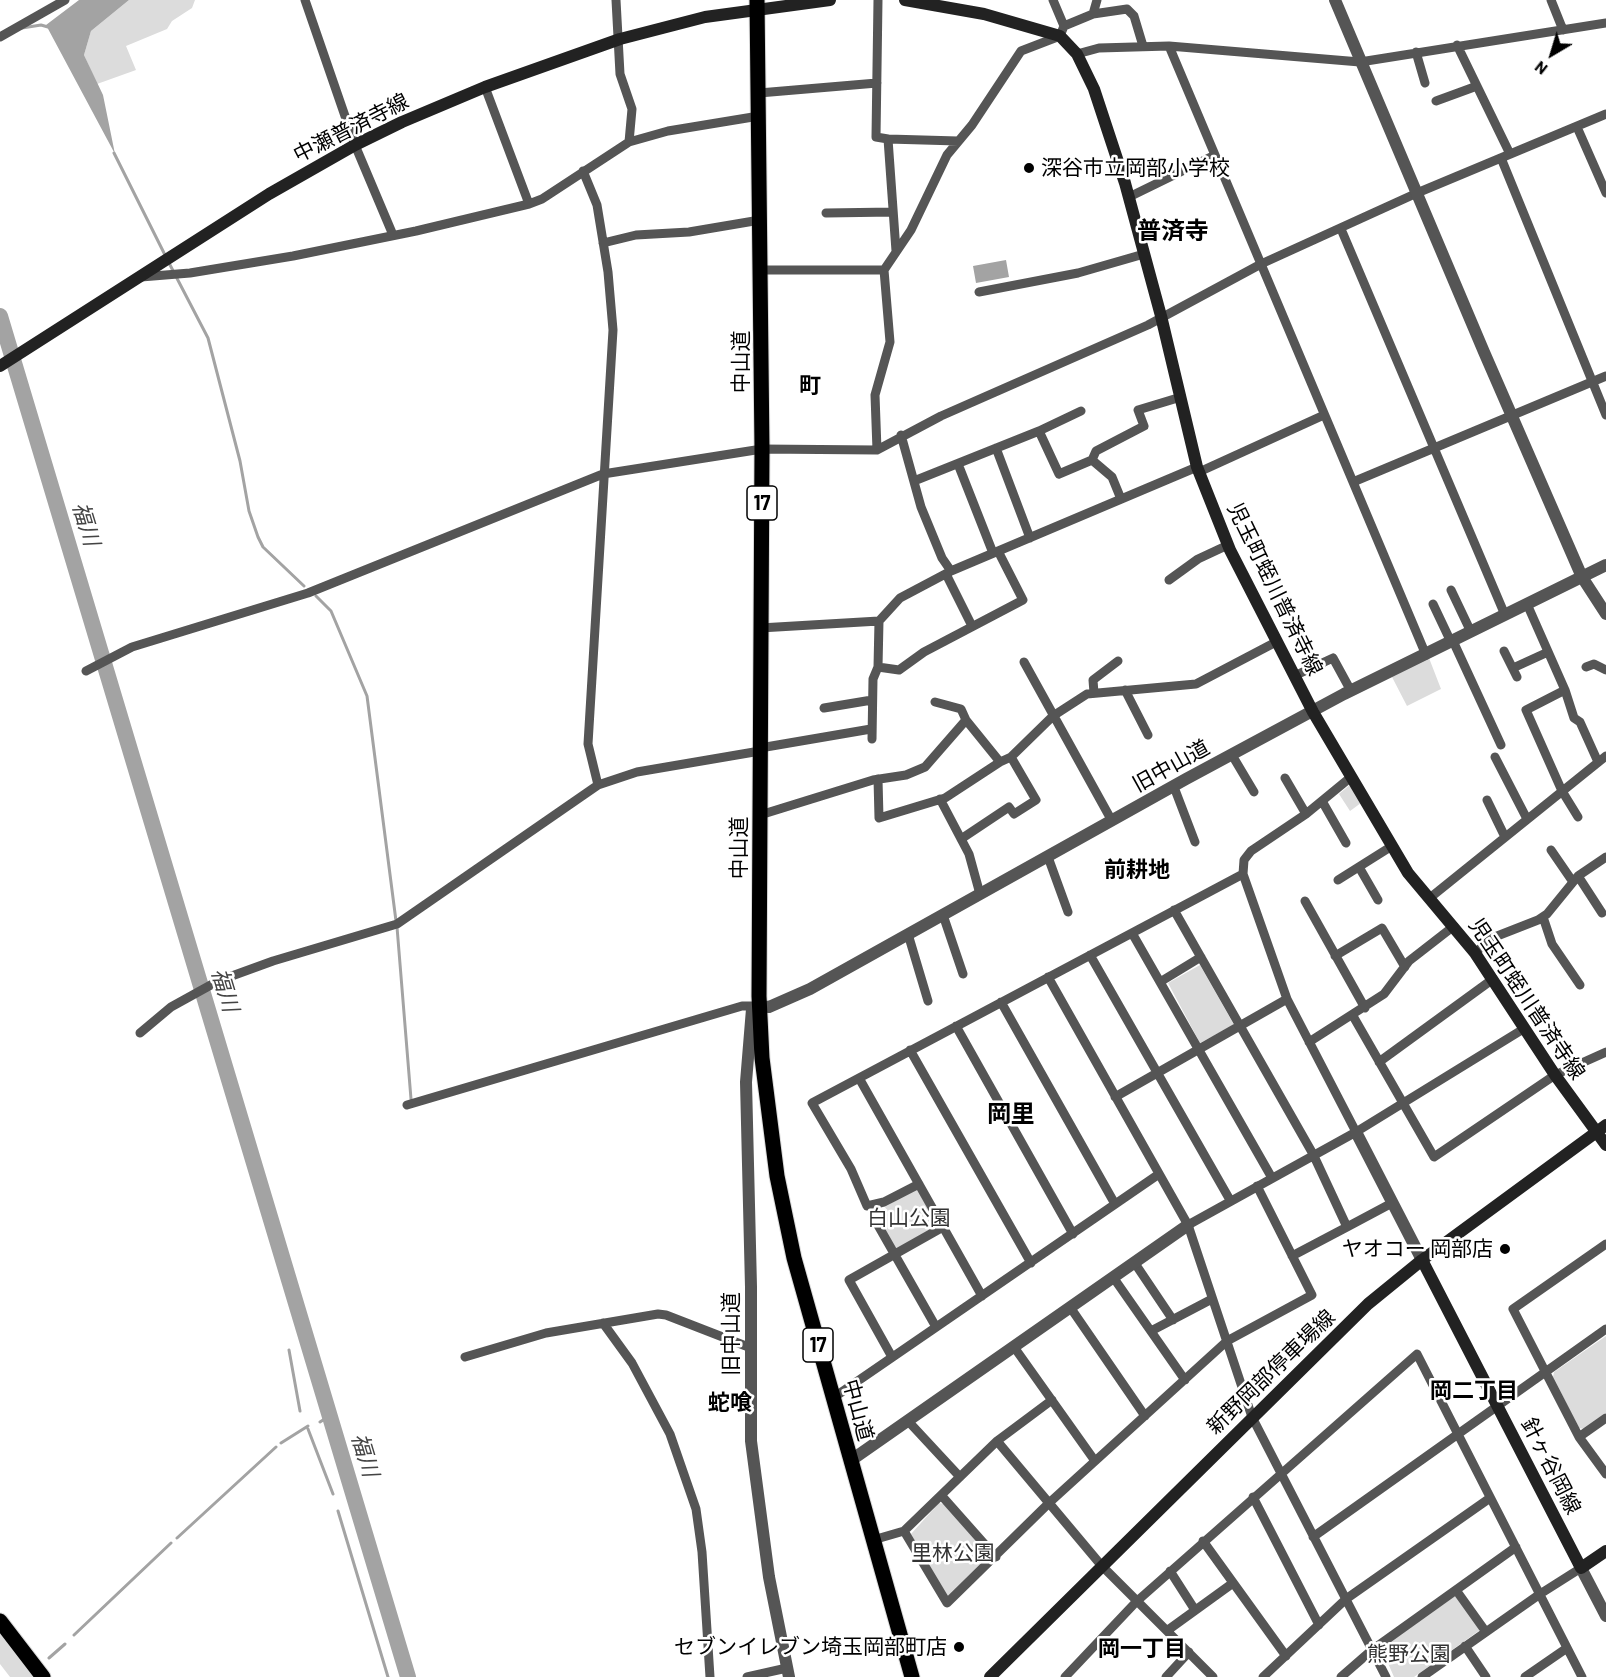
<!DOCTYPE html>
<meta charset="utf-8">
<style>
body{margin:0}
#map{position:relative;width:1606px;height:1677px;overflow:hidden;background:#fff;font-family:Barlow,sans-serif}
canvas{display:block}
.north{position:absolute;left:1522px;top:24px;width:60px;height:60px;-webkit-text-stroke:4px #fff;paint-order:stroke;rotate:218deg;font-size:16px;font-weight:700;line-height:24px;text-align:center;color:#000}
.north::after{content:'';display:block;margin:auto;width:21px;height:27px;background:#000;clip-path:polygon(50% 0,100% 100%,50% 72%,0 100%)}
</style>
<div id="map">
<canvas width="1606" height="1677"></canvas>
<div class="north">N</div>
</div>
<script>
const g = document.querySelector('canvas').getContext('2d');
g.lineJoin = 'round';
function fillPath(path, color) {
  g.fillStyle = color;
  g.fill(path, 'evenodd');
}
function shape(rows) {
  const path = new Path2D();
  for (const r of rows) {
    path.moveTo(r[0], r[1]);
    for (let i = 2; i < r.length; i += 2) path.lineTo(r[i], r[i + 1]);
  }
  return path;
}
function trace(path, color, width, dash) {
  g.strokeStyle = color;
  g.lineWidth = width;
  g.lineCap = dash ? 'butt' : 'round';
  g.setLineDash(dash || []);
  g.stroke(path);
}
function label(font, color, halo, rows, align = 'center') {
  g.font = font + ' Barlow,"Noto Sans JP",sans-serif';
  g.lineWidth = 5;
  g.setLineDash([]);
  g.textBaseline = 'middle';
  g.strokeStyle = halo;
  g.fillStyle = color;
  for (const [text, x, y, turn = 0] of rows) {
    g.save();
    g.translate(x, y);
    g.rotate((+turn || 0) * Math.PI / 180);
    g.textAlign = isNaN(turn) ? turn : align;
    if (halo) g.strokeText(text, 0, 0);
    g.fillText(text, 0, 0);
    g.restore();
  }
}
fillPath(shape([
 [129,0,195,0,192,8,172,21,167,29,126,46,136,70,97,84,84,55,91,31],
 [1429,658,1441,689,1407,706,1392,677],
 [1351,784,1361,803,1350,811,1339,794],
 [1200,965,1234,1025,1200,1043,1168,983],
 [915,1189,918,1190,937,1226,896,1250,878,1217,888,1213,885,1207],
 [1606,1336,1606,1413,1584,1429,1579,1428,1553,1377,1554,1372],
 [939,1503,944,1504,990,1556,948,1598,911,1534],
 [1455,1595,1480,1630,1414,1677,1394,1677,1381,1647],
 [0,1634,33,1677,10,1677,0,1664]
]), '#dcdcdc');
fillPath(shape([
 [79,0,129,0,91,31,84,55,103,95,115,154,46,25],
 [1006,260,1009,277,976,283,973,266]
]), '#a3a3a3');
trace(shape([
 [22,28,41,25,48,27],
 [114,153,166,257],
 [169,263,208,338,240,461,249,511,258,537,263,547,304,586],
 [316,596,331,611,367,696,396,921],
 [397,927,411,1099],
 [289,1350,300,1411],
 [320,1422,329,1416],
 [308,1429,333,1494],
 [281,1443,308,1426],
 [338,1511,388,1677],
 [177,1538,276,1447],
 [74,1635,171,1543],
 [49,1658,65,1644]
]), '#a3a3a3', 3);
trace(shape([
 [0,316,408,1677]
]), '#a3a3a3', 16);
const trunk = shape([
 [757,0,762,449,759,996,762,1058,777,1176,794,1258,912,1677],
 [0,1621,43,1677]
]);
trace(trunk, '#dbdbdb', 17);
trace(shape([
 [305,0,355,145,393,235],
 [616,0,620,74,632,109,629,142],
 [878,0,876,137,888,139],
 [1551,0,1563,30],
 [1093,14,1097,0],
 [1064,26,1093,14,1127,9,1134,16,1143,46],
 [0,37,65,0],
 [1457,45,1510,154],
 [1169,46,1426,655],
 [1416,52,1425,83],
 [1077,54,1099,48,1169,46,1360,62,1606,23],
 [485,87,529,204],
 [759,93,877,83],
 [1436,101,1477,86],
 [1577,127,1606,193],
 [1501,158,1606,415],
 [583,171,597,205,608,272,613,330,588,744,598,785],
 [1129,197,1215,155],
 [826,213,893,212],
 [1341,229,1505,615],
 [603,243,636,235,689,232,760,220],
 [896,251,888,139,958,141],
 [761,270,884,270],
 [141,277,190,273,293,256,416,231,529,204,542,199,629,142,668,131,759,116],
 [979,292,1078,273,1144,254],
 [1039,431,1059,474,1092,460,1096,451,1144,426,1138,410,1181,397],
 [901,435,921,507,942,558,951,571],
 [996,448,1030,538],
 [877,450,875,395,890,342,884,270,911,230,947,155,972,125,1021,51,1060,36,1064,26,1053,0],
 [1092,460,1112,477,1121,499],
 [958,464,993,553],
 [1199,472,1324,415],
 [914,481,1039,431,1081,411],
 [1353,482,1606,376],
 [946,574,972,626],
 [1169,580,1198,559,1228,545],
 [1451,590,1471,632],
 [1433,604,1451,642],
 [1527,604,1565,690,1526,710,1562,791,1578,817],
 [879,621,878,667,899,670,924,652,1023,600,998,551],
 [760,628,879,621,900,598,951,571,1197,467],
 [1453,641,1501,745],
 [1504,651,1517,677],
 [1024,662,1112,821],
 [1586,667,1594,664,1606,670],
 [1513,668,1548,652],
 [86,671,132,647,308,593,603,474,762,449,877,450,941,416,1148,325,1261,264,1417,193,1606,114],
 [1294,676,1333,658,1351,691],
 [1125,690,1148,735],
 [1565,690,1574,718,1580,722,1598,762],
 [1094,693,1093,680,1118,661],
 [935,702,961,709,966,720],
 [824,708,872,700],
 [872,739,873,679,878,667],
 [760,748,871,729],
 [1232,755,1254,792],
 [1495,757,1527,819],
 [1000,762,1011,757,1053,716,1087,694,1196,684,1276,642],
 [1351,777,1306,814,1251,851,1244,860,1243,874,1287,999,1356,1132],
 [1285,778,1306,814],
 [1174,787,1195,842],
 [940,799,969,854,980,894],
 [1487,800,1505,837],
 [1322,801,1346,843],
 [760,815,873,780,906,775,925,767,966,720,1000,762,945,798,879,818,878,779],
 [961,839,1009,807,1014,814,1036,800,1011,757],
 [1551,850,1573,882],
 [1048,857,1068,912],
 [1359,867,1378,900],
 [1578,876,1602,913],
 [1338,880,1392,846],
 [1431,897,1606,756],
 [1305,901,1365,1008],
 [1174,910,1313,1154,1347,1227,1292,1256],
 [943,915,963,974],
 [1543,917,1552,944,1580,985],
 [1132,933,1272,1178],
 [908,934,928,1001],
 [1475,953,1492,938,1538,920,1547,914,1578,876,1606,857],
 [1090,955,1230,1200],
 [1335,956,1382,928,1405,967],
 [1048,977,1188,1225,1252,1417,1386,1677],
 [1160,982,1201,957],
 [1001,1002,1115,1204],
 [1353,1016,1434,1157,1555,1075,1606,1052],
 [956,1026,1073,1234],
 [140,1033,171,1007,218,981,273,961,397,924,598,785,637,772,760,751],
 [1309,1042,1384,994,1409,961,1454,926],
 [910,1050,1031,1263],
 [1379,1062,1493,979],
 [859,1078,982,1296],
 [1115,1097,1287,999],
 [407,1105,742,1006,759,1006],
 [919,1184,884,1202,867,1206,851,1169,812,1103,1243,874],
 [875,1220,936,1327],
 [1188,1225,1356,1132,1525,1028],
 [1347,1227,1392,1203],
 [1606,1244,1513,1309,1579,1437,1606,1474],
 [1134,1262,1173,1320],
 [1113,1277,1185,1380],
 [1070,1307,1145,1416],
 [603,1323,632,1363,670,1434,696,1509,702,1552,710,1677],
 [1151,1331,1212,1299],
 [1014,1347,1095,1461],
 [465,1357,546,1333,658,1314,666,1315,751,1348],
 [892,1357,849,1280,943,1227],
 [833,1398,1159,1174],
 [908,1421,960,1477],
 [1579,1437,1606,1418],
 [997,1441,1101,1565,1213,1677],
 [941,1495,996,1557],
 [1253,1497,1319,1625],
 [904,1531,947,1603,1049,1503,1227,1341,1312,1295,1257,1186],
 [1313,1537,1606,1329],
 [873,1540,904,1531,997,1441,1052,1400],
 [1203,1541,1286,1656],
 [1170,1571,1195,1610],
 [1456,1590,1486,1632],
 [1168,1630,1233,1583],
 [1465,1646,1486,1677],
 [747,1677,787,1668],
 [1065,1677,1136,1602,1417,1354,1582,1677],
 [1166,1677,1189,1652],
 [1263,1677,1346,1599,1490,1498],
 [1341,1677,1372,1650,1516,1547],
 [1422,1677,1540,1594,1581,1568],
 [1525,1677,1567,1648]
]), '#555', 9);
trace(shape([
 [1335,0,1484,352,1582,577,1606,614],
 [1356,1132,1422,1260],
 [850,1461,1188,1225],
 [1581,1568,1606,1616],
 [789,1677,769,1577,751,1441,751,1287,746,1082,752,1009,759,1006,769,1007,810,989,1186,779,1344,694,1606,565]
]), '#555', 12);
trace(shape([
 [905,0,984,14,1060,36,1077,54,1094,89,1125,183,1161,316,1197,467,1230,550,1313,712,1408,873,1475,953,1555,1075,1606,1145],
 [0,366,269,194,355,145,402,122,485,87,620,39,705,17,830,0],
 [1422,1260,1581,1568,1606,1551],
 [990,1677,1368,1304,1422,1260,1606,1125]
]), '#222', 12);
trace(trunk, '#000', 15);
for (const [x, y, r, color] of [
 [1029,168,6,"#000"],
 [1505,1249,6,"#000"],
 [959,1647,6,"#000"]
]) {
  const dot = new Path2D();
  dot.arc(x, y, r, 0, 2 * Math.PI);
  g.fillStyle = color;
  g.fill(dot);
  trace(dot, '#fff', 2);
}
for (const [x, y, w] of [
 [762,503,30],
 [818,1345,30]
]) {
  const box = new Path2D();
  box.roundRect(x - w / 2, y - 17, w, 34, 4.5);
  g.fillStyle = '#fff';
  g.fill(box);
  trace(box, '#000', 1.5);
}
label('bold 20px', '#000', null, [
 ["17",762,503],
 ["17",818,1345]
]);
label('21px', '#000', '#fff', [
 ["中瀬普済寺線",351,128,-27],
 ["中山道",741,362,-90],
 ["児玉町蛭川普済寺線",1275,589,64],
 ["旧中山道",1171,766,-29],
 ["中山道",739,848,-90],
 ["児玉町蛭川普済寺線",1527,999,56],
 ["旧中山道",731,1334,-90],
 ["新野岡部停車場線",1271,1372,-44],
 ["中山道",858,1410,75],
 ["針ヶ谷岡線",1551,1466,63]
]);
label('21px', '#000', '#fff', [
 ["深谷市立岡部小学校",1041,168,"left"],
 ["ヤオコー 岡部店",1493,1249],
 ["セブンイレブン埼玉岡部町店",947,1647]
], 'right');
label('21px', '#333', '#fff', [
 ["白山公園",909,1218],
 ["里林公園",953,1553],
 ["熊野公園",1409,1654]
]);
label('bold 22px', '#000', '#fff', [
 ["町",810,386],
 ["前耕地",1137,870],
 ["岡二丁目",1474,1391],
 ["蛇喰",730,1403],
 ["岡一丁目",1142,1649]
]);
label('italic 22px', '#444', '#fff', [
 ["福川",86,524,73],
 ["福川",225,990,73],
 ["福川",365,1455,73]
]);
label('bold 24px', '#000', '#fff', [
 ["普済寺",1173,231],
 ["岡里",1011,1114]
]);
</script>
